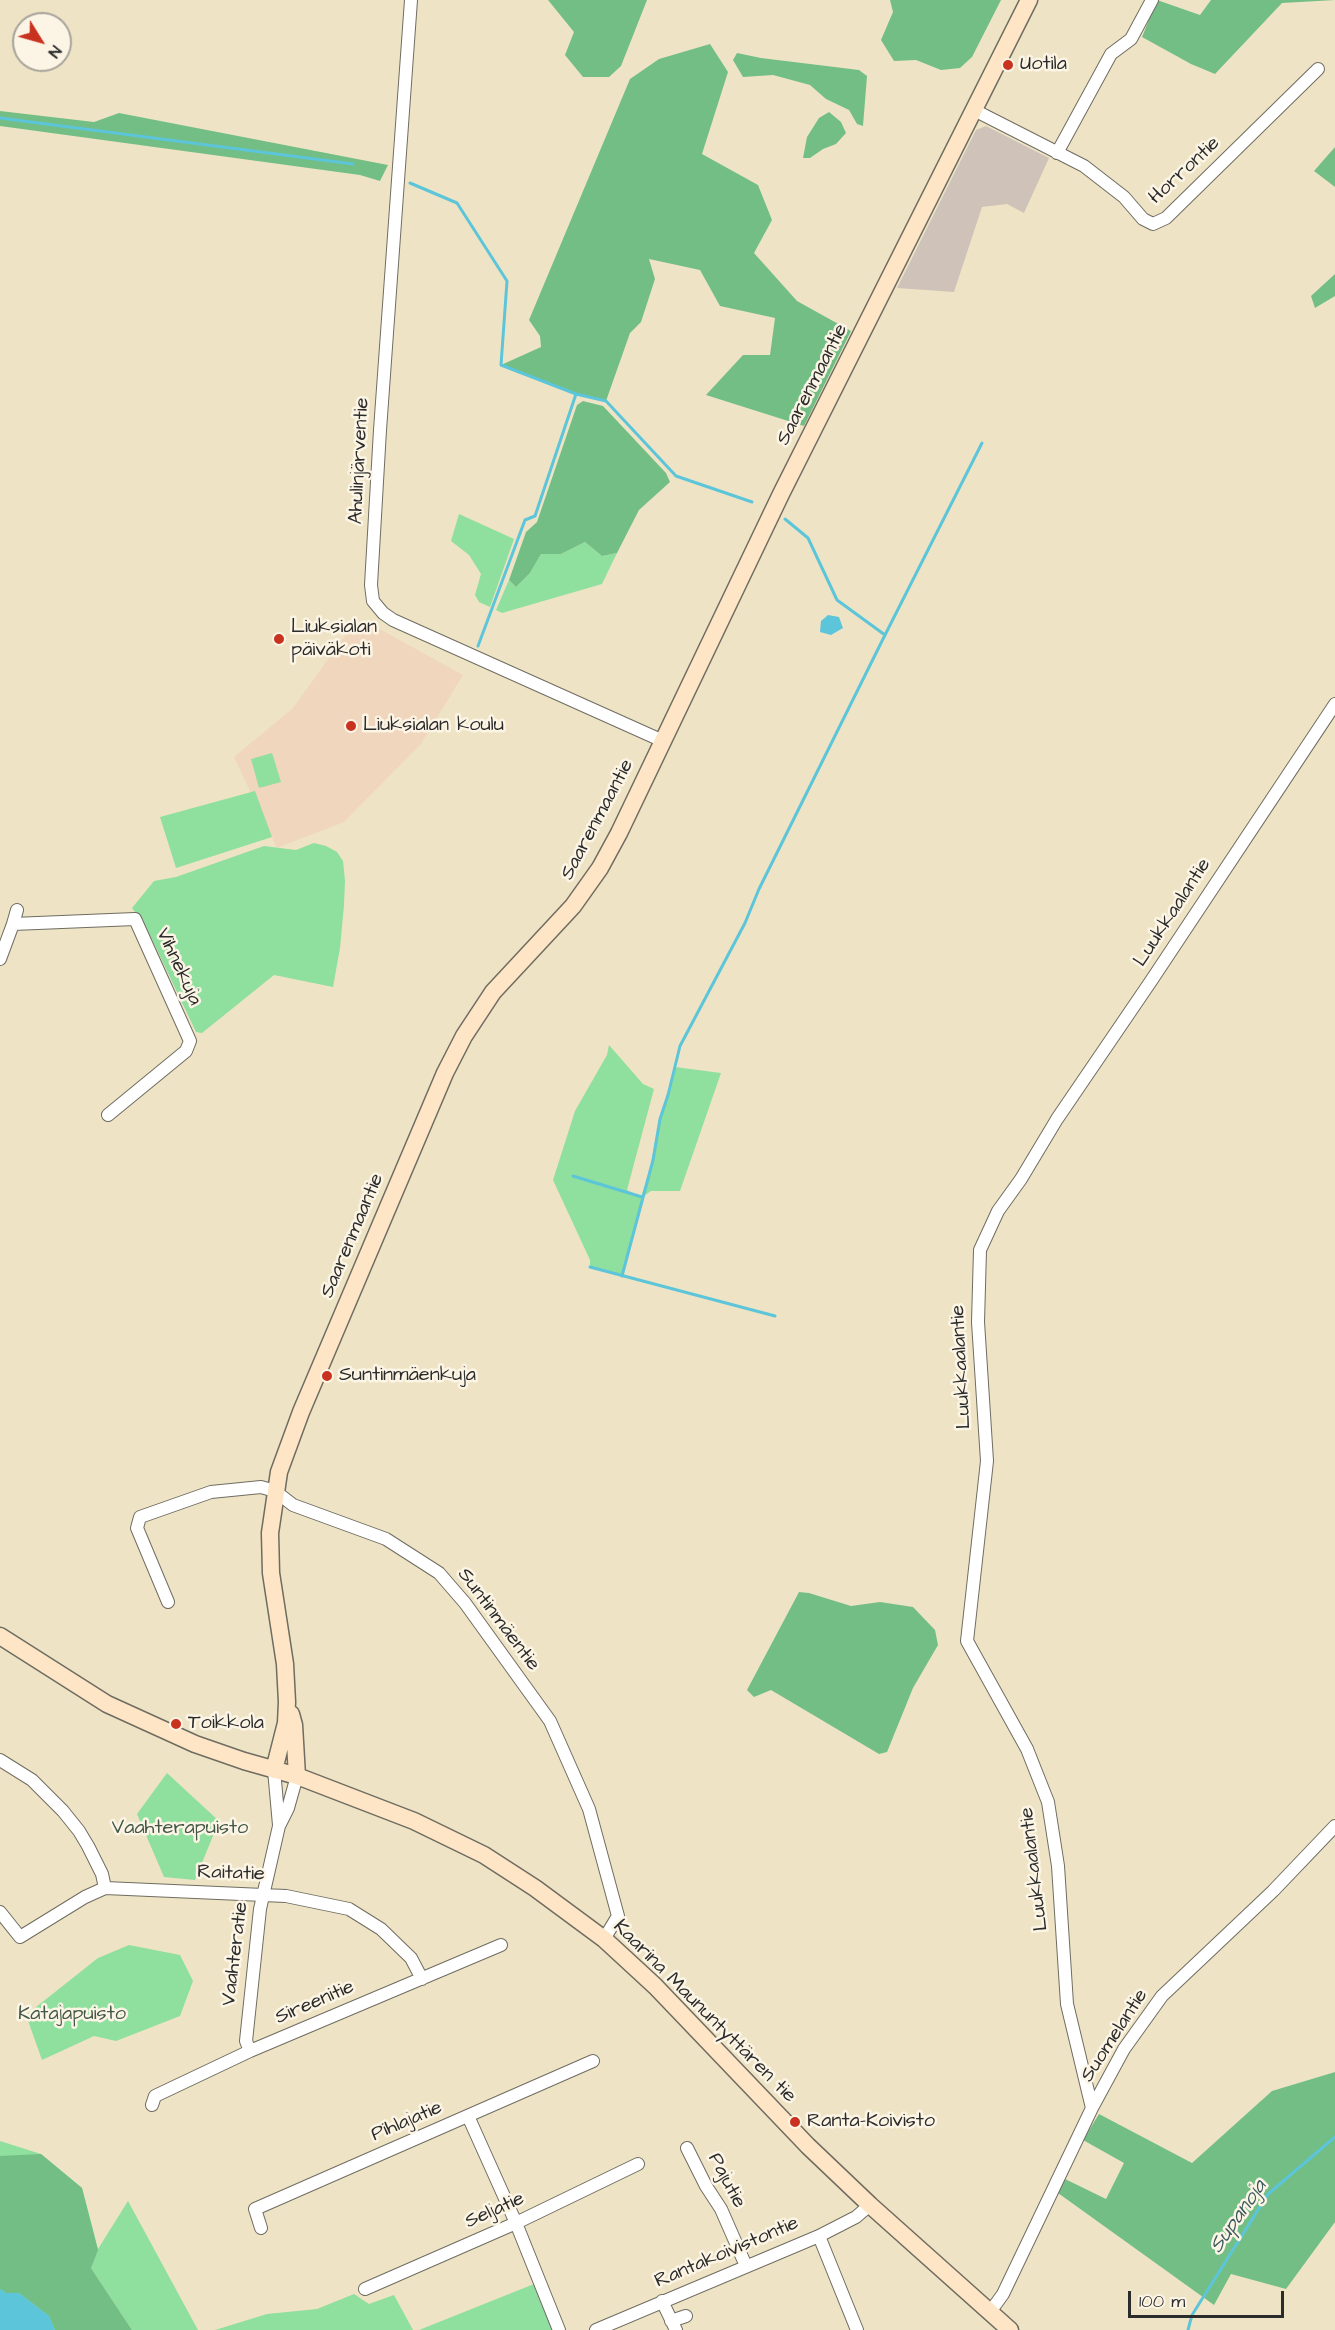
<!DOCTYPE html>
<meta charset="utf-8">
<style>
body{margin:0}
#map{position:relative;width:1335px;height:2330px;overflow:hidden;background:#eee4c5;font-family:"Architects Daughter",sans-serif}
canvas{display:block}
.north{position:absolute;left:12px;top:12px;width:60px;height:60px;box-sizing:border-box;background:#fcf5e5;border:2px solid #a8a49b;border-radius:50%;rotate:127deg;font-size:16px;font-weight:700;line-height:24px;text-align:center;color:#2b2b2b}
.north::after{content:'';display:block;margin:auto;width:21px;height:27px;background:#c8321e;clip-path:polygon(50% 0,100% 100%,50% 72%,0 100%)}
.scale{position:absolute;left:1128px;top:2291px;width:156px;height:27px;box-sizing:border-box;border:3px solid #2b2b2b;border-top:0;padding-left:8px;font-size:18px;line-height:21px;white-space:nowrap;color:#2b2b2b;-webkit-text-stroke:4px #fcf5e5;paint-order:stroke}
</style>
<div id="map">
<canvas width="1335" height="2330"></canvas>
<div class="north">N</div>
<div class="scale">100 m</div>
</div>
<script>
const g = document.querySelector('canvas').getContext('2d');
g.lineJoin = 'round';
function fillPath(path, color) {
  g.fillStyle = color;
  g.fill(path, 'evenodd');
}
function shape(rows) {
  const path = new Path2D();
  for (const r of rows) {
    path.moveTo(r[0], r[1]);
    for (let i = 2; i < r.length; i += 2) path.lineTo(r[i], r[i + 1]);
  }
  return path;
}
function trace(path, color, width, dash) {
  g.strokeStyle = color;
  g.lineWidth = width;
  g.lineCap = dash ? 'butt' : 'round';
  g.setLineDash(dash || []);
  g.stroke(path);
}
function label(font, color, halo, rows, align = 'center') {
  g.font = font + ' "Architects Daughter",sans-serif';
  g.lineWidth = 5;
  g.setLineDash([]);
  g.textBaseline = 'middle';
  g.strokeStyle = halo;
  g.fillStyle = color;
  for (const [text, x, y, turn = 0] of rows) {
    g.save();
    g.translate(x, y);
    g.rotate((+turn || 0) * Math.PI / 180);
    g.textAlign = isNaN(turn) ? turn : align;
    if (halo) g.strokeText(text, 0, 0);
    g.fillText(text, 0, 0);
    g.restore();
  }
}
fillPath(shape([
 [367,622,463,675,421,744,344,822,277,848,234,757,293,708,346,634]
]), '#f0d6bc');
fillPath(shape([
 [986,126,1049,158,1024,213,1007,204,982,207,954,292,897,288,976,130]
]), '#cec2b9');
fillPath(shape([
 [459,514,514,539,490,607,479,602,475,595,481,574,469,555,451,541],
 [585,542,602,556,617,553,602,584,502,613,496,610,509,580,516,587,530,573,541,554,561,554],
 [272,753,281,782,259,788,251,759],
 [255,791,272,837,176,868,160,817],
 [314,843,326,846,337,852,343,861,345,881,344,905,340,948,333,987,274,975,202,1033,196,1032,147,929,132,908,154,881,176,877,264,846,296,850],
 [609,1045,643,1084,654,1089,627,1190,641,1197,653,1160,660,1119,675,1067,721,1073,680,1191,651,1191,642,1197,622,1276,590,1267,590,1260,553,1180,575,1111,607,1055],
 [167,1773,219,1821,195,1880,164,1877,137,1814],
 [129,1945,180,1955,193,1981,180,2016,116,2041,94,2036,42,2060,26,2015,98,1958],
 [0,2141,41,2154,82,2188,98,2249,128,2201,198,2330,132,2330,91,2268,97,2330,0,2330],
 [539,2282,559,2330,419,2330],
 [354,2294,369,2304,394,2295,413,2330,215,2330,267,2314,317,2309]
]), '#8fdf9e');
fillPath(shape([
 [548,0,647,0,621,66,609,77,583,77,565,55,574,32],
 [890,0,1001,0,972,57,960,68,941,70,916,60,894,61,881,40,893,12],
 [1157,0,1200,15,1211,0,1335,0,1282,3,1215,74,1191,64,1142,37],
 [710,44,728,72,702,154,758,185,772,220,754,253,797,301,851,331,804,426,706,395,743,355,770,355,775,318,720,306,700,270,649,259,655,279,641,322,630,333,606,401,576,394,501,365,541,347,540,336,529,320,630,79,659,59],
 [737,53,761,58,859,70,867,76,863,126,857,124,849,110,826,99,810,85,773,75,743,77,733,60],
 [0,111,94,122,119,113,388,165,380,181,360,175,0,126],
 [829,112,841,122,846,133,836,144,823,149,810,158,803,158,807,137,819,118],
 [1335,147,1335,187,1314,171],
 [1335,274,1335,296,1315,308,1311,296],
 [583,401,603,406,666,473,670,482,639,510,617,553,602,556,585,542,561,554,541,554,530,573,516,587,509,580,526,532,537,522,577,405],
 [799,1592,809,1593,851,1606,880,1602,913,1607,935,1630,938,1645,913,1688,887,1752,879,1754,771,1690,754,1697,747,1690],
 [1335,2072,1335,2222,1286,2289,1231,2274,1214,2305,1058,2193,1063,2178,1106,2199,1124,2163,1083,2140,1099,2114,1192,2163,1272,2091],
 [41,2154,82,2188,98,2250,91,2268,132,2330,55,2330,49,2316,19,2293,6,2293,0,2289,0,2156]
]), '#73be85');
fillPath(shape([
 [828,615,839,617,843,628,831,635,820,632,821,621],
 [0,2289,6,2293,19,2293,49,2316,55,2330,0,2330]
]), '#5dc5d9');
trace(shape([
 [0,118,353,164],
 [410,183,457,203,507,281,501,365,576,394,535,516,525,520,478,646],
 [576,394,606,401,676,476,752,502],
 [885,635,982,443],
 [573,1176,642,1197],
 [590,1267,775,1316],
 [622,1276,653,1160,660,1119,668,1095,680,1046,745,923,759,889,885,635,837,600,808,538,785,519],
 [1188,2330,1192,2315,1268,2194,1335,2137]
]), '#5dc5d9', 3);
const street = shape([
 [411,0,380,430,371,585,373,601,383,613,393,620,663,741],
 [974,110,1084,166,1124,197,1143,219,1153,224,1166,218,1318,69],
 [1057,153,1111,54,1131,39,1152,0],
 [13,924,17,910],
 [0,959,13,924,135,919,190,1041,186,1051,108,1115],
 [168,1602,137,1528,140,1517,211,1492,261,1487,275,1491,293,1505,386,1539,439,1573,465,1603,550,1721,589,1809,618,1916,604,1939],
 [0,1760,32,1780,63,1811,79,1831,88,1846,102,1874,105,1888],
 [274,1770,279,1825],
 [0,1912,20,1937,85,1897,105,1888,286,1896,349,1909,381,1929,411,1958,422,1979],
 [250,2051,246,2041,260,1909,279,1826,288,1808,297,1776],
 [152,2105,155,2096,250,2051,501,1945],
 [1092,2108,1067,2004,1058,1866,1048,1802,1027,1749,967,1641,987,1461,978,1322,980,1250,998,1211,1021,1179,1057,1119,1151,981,1335,704],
 [468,2116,516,2223,559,2330],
 [687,2148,706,2186,721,2209,746,2266],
 [261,2228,255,2209,593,2061],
 [819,2236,857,2330],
 [365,2289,516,2223,638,2164],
 [662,2301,676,2330],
 [990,2312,1003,2294,1092,2108,1124,2049,1162,1996,1273,1891,1335,1826],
 [671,2321,686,2316],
 [596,2330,819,2236,856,2217,870,2205]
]);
const secondary = shape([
 [0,1636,107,1704,195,1744,244,1761,297,1776,414,1821,484,1855,535,1888,604,1939,655,1986,808,2146,870,2205,1010,2330],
 [291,1714,294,1725,297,1776],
 [274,1770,286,1723,287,1702,285,1664,271,1573,270,1533,279,1472,301,1412,445,1073,464,1036,493,992,573,906,600,868,619,833,781,494,1029,0]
]);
trace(street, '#6f6c61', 14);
trace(secondary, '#6f6c61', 19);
trace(street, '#fff', 12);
trace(secondary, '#fde5c5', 16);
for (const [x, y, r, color] of [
 [1008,65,6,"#c8321e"],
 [279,639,6,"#c8321e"],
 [351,726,6,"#c8321e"],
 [327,1376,6,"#c8321e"],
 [176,1724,6,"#c8321e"],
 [795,2122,6,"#c8321e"]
]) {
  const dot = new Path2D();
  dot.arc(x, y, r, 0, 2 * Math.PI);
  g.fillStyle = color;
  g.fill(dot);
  trace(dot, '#fcf5e5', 2);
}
label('20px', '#2b2b2b', '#fcf5e5', [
 ["Uotila",1020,65],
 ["Liuksialan",291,628],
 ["päiväkoti",291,651],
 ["Liuksialan koulu",363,726],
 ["Suntinmäenkuja",339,1376],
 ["Toikkola",188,1724],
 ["Ranta-Koivisto",807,2122]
], 'left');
label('20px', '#2b2b2b', '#fcf5e5', [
 ["Horrontie",1185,171,-43],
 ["Saarenmaantie",813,385,-63],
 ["Ahulinjärventie",360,461,-87],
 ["Saarenmaantie",598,820,-62],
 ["Luukkaalantie",1173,913,-57],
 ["Vihnekuja",178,967,65],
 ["Saarenmaantie",353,1236,-67],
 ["Luukkaalantie",962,1367,-93],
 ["Suntinmäentie",498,1620,53],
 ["Luukkaalantie",1035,1869,-97],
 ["Raitatie",231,1874,2],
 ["Vaahteratie",236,1954,-83],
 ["Sireenitie",315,2003,-23],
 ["Kaarina Maununtyttären tie",704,2012,45],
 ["Suomelantie",1115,2036,-57],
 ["Pihlajatie",407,2122,-23],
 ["Pajutie",726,2181,62],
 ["Seljatie",495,2211,-24],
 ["Rantakoivistontie",727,2253,-23]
]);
label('20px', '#445848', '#fcf5e5', [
 ["Vaahterapuisto",180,1829],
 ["Katajapuisto",72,2015]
]);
label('italic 21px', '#3a595f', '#fcf5e5', [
 ["Supanoja",1239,2217,-55]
]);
</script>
